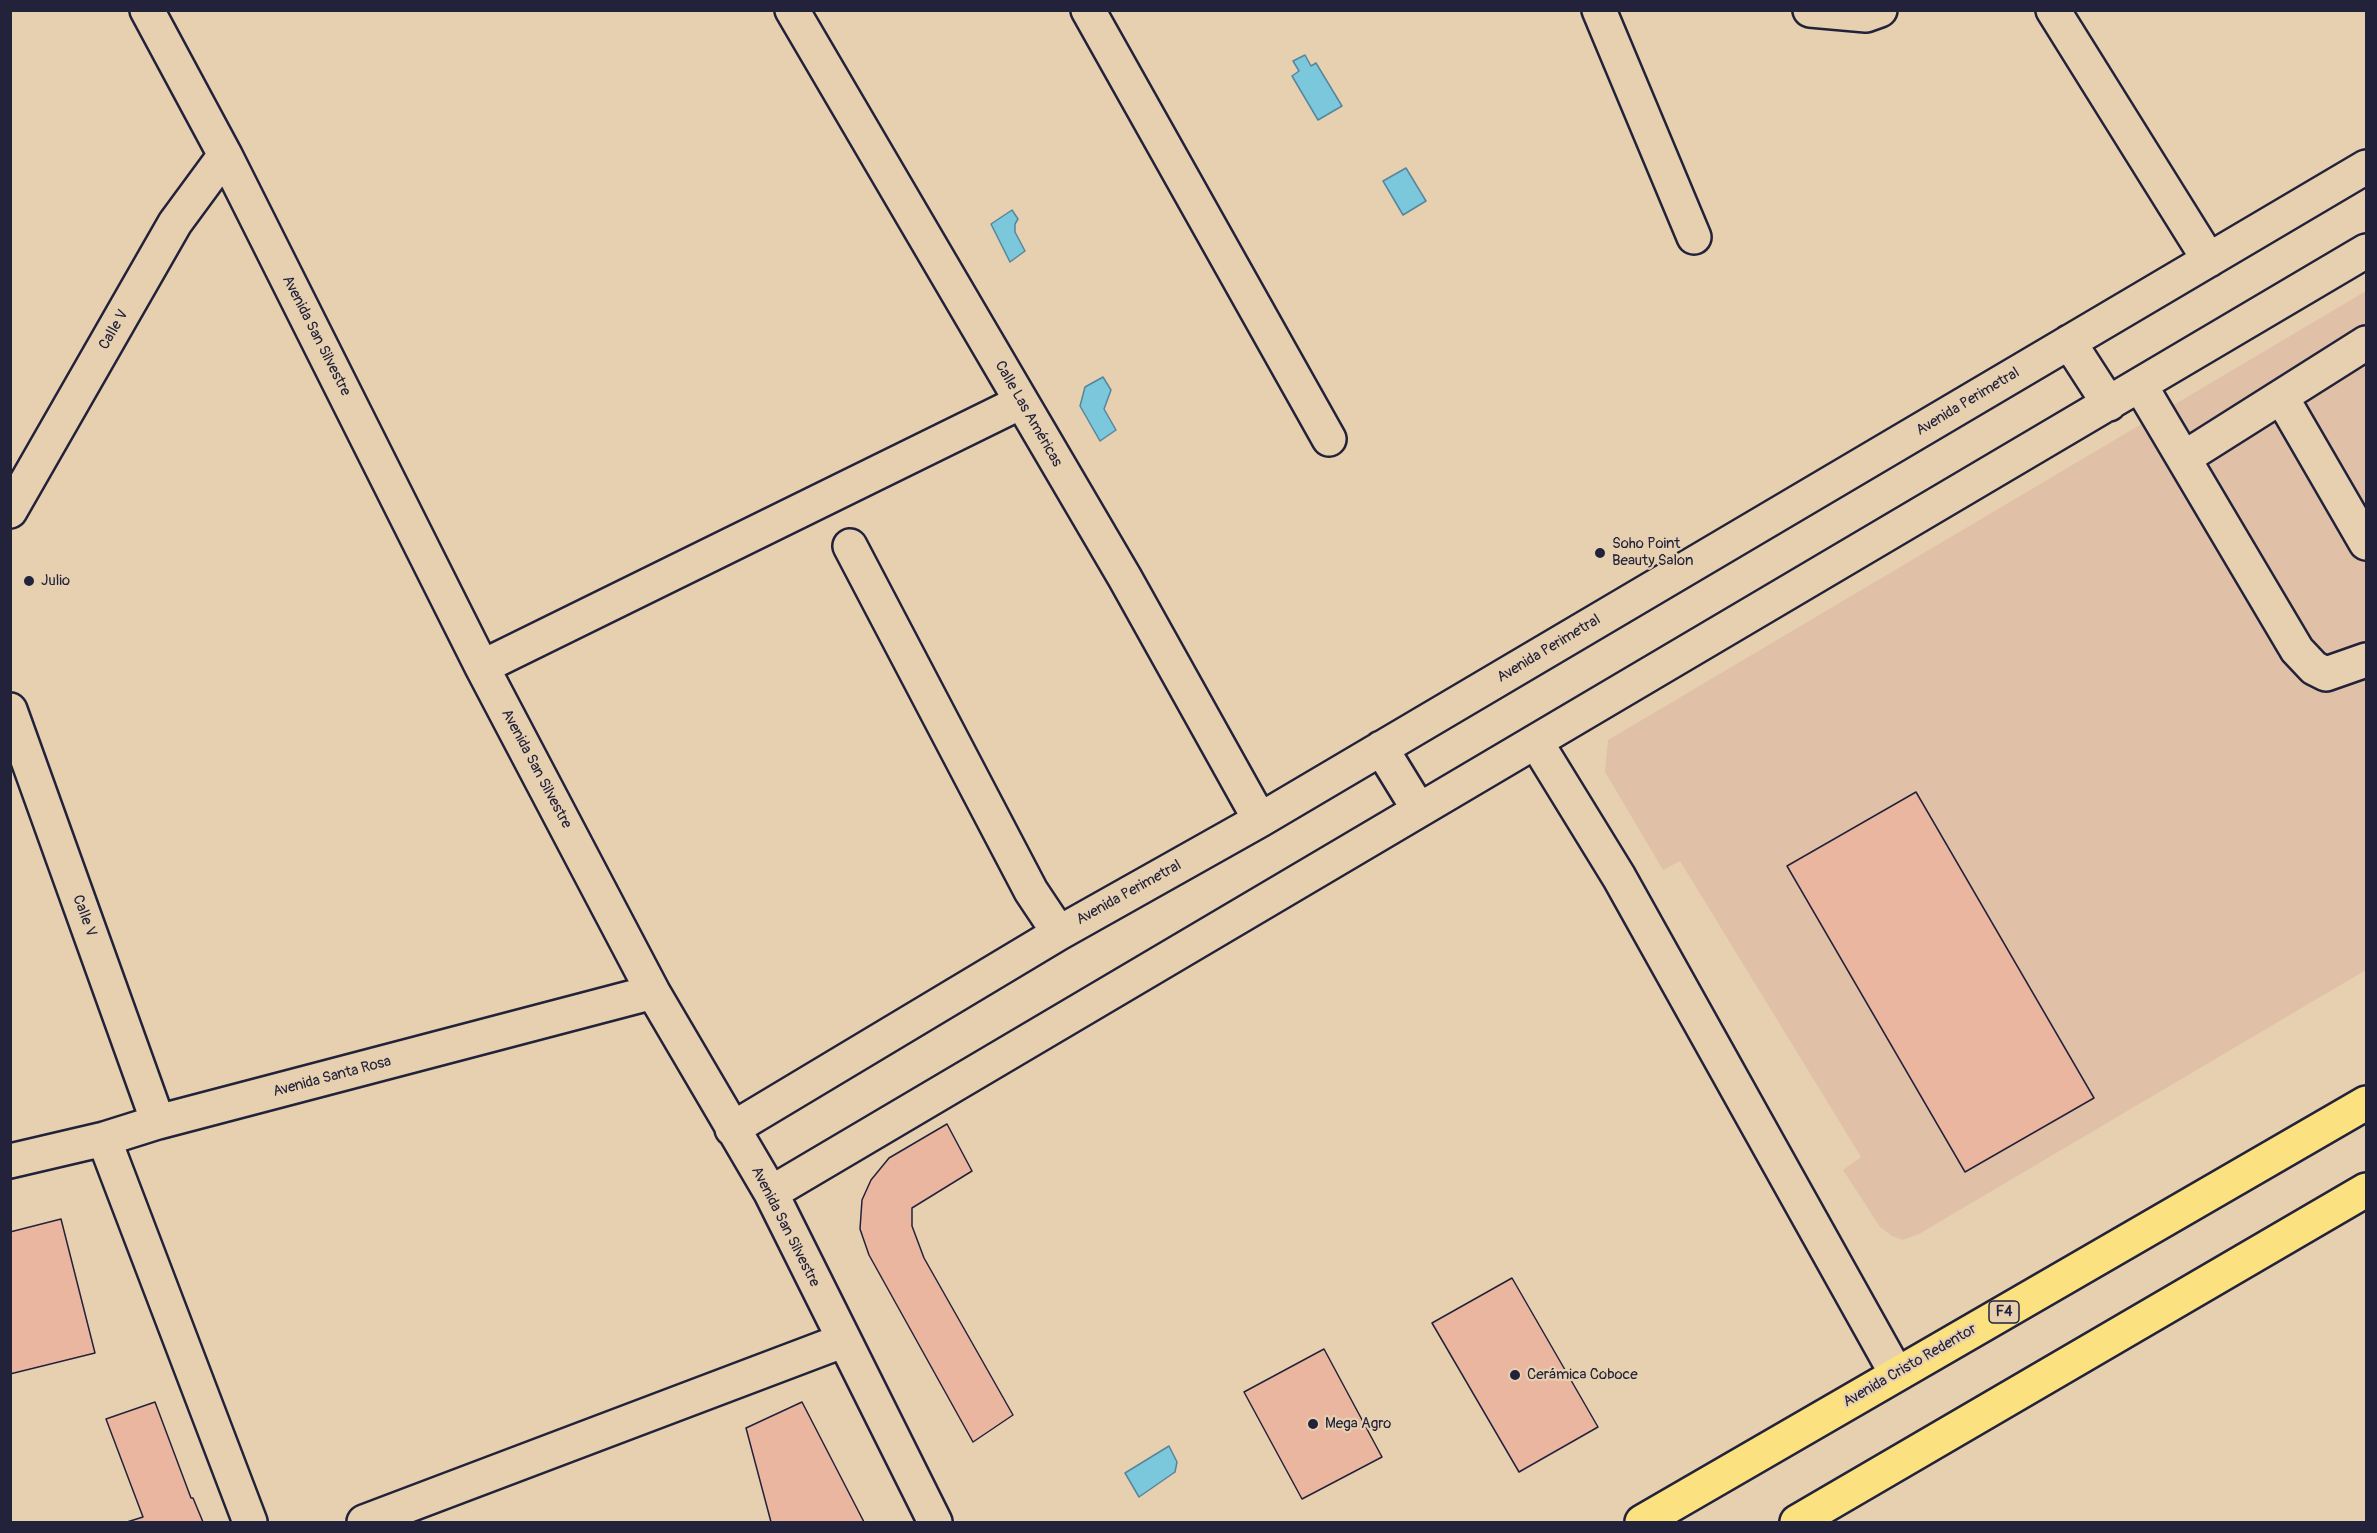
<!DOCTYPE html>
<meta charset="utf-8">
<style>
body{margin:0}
#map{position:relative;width:2377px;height:1533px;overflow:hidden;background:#e7d0b0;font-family:Pangolin,sans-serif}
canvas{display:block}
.frame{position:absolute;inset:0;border:12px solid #22223b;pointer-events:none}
</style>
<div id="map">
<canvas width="2377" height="1533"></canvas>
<div class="frame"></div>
</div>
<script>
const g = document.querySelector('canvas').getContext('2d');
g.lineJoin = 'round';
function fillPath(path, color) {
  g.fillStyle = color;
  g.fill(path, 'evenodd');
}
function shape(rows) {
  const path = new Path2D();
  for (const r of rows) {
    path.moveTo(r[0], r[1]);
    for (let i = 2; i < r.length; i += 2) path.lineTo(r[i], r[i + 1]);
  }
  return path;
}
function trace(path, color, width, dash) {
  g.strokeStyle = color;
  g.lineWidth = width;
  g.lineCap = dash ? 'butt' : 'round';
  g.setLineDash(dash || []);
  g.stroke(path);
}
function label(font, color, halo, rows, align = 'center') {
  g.font = font + ' Pangolin,sans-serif';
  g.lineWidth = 4.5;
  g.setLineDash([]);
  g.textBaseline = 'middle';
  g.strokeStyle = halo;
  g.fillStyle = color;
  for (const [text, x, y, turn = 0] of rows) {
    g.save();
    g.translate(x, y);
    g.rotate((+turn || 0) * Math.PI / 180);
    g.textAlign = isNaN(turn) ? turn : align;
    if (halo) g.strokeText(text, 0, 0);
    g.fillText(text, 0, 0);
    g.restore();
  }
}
fillPath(shape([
 [2366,291,2366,970,1919,1234,1903,1240,1892,1236,1880,1227,1843,1170,1861,1157,1680,861,1663,870,1605,772,1608,740]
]), '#e0c1a7');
const water = shape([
 [1305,55,1311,66,1316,63,1342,106,1318,120,1292,76,1299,71,1293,61,1305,55],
 [1406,168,1426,201,1403,215,1383,181,1406,168],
 [1012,210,1018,219,1015,224,1015,232,1025,251,1010,262,991,224,1012,210],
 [1103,377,1111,390,1104,409,1116,430,1100,441,1080,406,1085,387,1103,377],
 [1169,1446,1177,1462,1175,1472,1139,1497,1125,1473,1169,1446]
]);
fillPath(water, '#7bc7db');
trace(water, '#57859b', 1.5);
const building = shape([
 [1916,792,2094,1098,1965,1172,1787,866,1916,792],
 [947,1124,972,1171,912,1208,912,1226,924,1258,1013,1415,973,1442,869,1255,860,1229,862,1200,871,1180,889,1158,947,1124],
 [61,1219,95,1353,10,1374,10,1232,61,1219],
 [1512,1278,1598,1427,1519,1472,1432,1323,1512,1278],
 [1324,1349,1382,1457,1302,1499,1244,1392,1324,1349],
 [155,1402,191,1498,193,1498,203,1522,127,1522,143,1517,106,1419,155,1402],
 [802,1402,864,1522,771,1522,746,1428,802,1402]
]);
fillPath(building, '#eab69f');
trace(building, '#22223b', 1.5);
const minor = shape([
 [147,10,225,155,482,667,653,992,771,1193,935,1522],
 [792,10,1125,578,1260,820],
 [1088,10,1329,439],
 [1599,10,1694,237],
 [1810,10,1866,15,1880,10],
 [2053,10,2209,260],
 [2069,342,2109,404],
 [2140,385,2297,650,2314,668,2326,674,2366,660],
 [2282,398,2366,543],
 [2184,458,2366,343],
 [10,511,175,223,225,155],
 [850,546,1031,891,1059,933],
 [482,667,1021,402],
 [10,710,158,1122],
 [1536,742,1619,877,1896,1373],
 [1381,748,1419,810],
 [732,1129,1059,933,1260,820,2366,167],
 [104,1139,250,1522],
 [10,1161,104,1139,158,1122,653,992],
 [771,1193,2366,251],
 [364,1522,842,1341]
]);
const highway = shape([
 [1642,1522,2366,1103],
 [1797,1522,2366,1190]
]);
trace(minor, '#22223b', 38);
trace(highway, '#22223b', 38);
trace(minor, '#e7d0b0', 33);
trace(highway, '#fbe180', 33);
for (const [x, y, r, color] of [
 [1600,553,6,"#22223b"],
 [29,581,6,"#22223b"],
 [1515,1375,6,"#22223b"],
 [1313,1424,6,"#22223b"]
]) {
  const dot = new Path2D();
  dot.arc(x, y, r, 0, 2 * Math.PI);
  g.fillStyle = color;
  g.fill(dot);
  trace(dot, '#e7d0b0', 2);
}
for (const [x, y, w] of [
 [2004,1312,30]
]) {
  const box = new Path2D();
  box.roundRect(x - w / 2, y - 11, w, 22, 4.5);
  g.fillStyle = '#e7d0b0';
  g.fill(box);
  trace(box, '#22223b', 1.5);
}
label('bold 14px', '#22223b', null, [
 ["F4",2004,1312]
]);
label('15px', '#22223b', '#e7d0b0', [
 ["Calle V",114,330,-60],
 ["Avenida San Silvestre",316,336,63],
 ["Avenida Perimetral",1968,402,-31],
 ["Calle Las Américas",1028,414,60],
 ["Avenida Perimetral",1549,649,-31],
 ["Avenida San Silvestre",536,769,62],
 ["Avenida Perimetral",1129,893,-29],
 ["Calle V",84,916,70],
 ["Avenida Santa Rosa",332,1077,-15],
 ["Avenida San Silvestre",785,1227,63],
 ["Avenida Cristo Redentor",1910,1366,-30]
]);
label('15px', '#22223b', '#e7d0b0', [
 ["Soho Point",1612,544],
 ["Beauty Salon",1612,561],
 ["Julio",41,581],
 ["Cerámica Coboce",1527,1375],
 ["Mega Agro",1325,1424]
], 'left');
</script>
